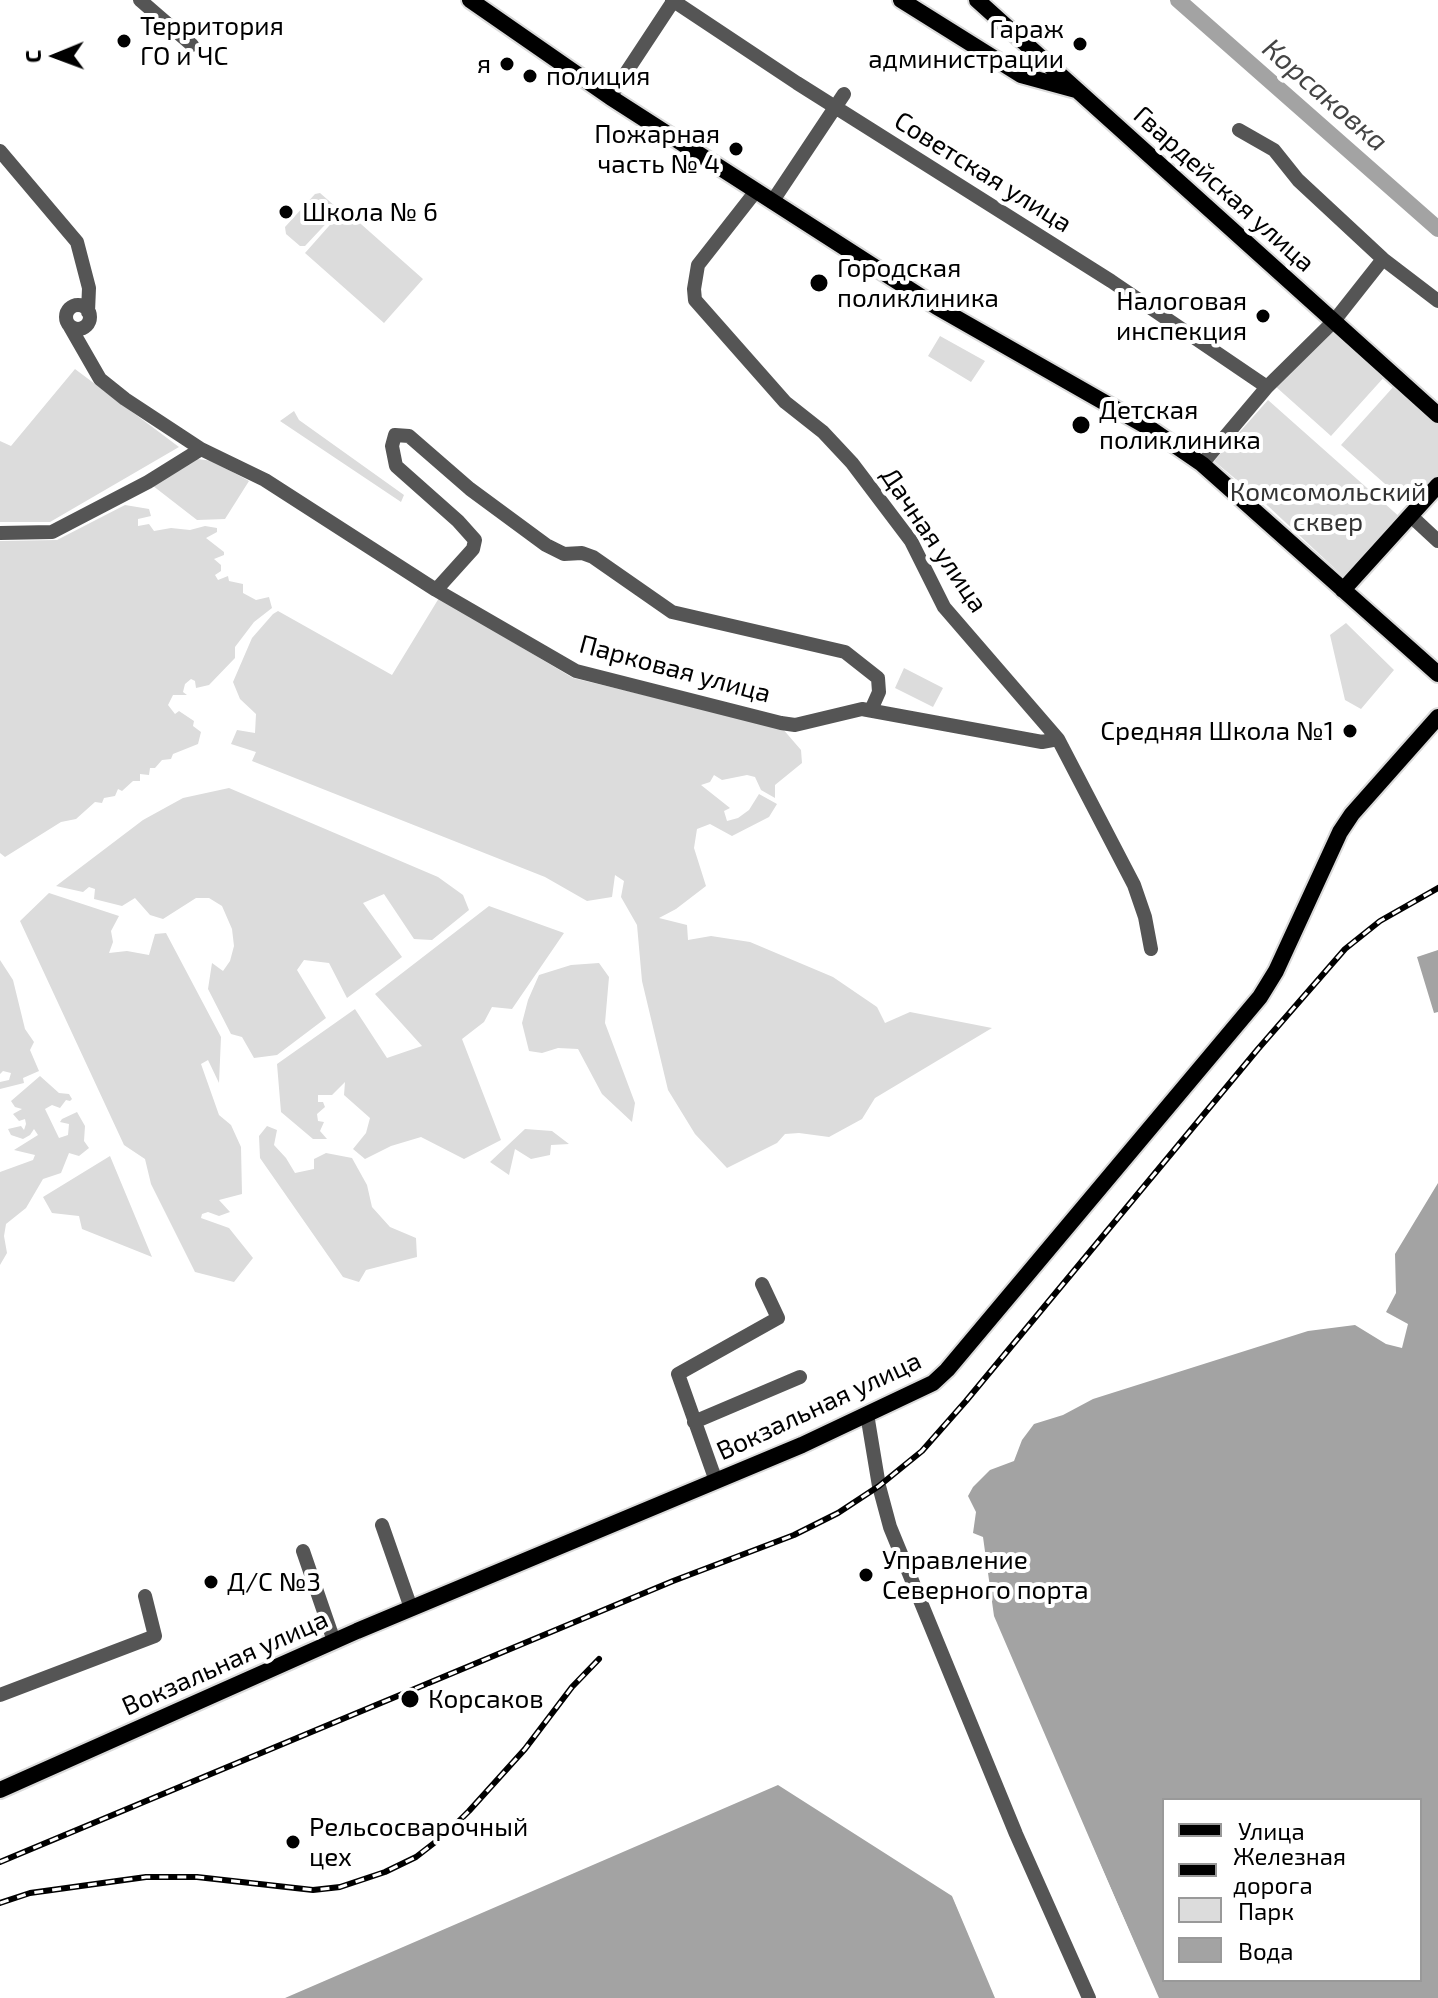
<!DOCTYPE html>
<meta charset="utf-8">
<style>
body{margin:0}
#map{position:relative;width:1438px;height:1998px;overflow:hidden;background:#fff;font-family:"Exo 2",sans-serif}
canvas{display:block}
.legend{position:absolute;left:1162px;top:1798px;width:260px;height:184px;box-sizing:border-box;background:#fff;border:2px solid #999;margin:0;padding:10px 14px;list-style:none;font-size:24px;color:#000}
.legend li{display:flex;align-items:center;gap:16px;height:40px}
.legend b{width:40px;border:2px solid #999}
.north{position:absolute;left:16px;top:16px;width:80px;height:80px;-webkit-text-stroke:6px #fff;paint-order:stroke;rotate:269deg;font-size:22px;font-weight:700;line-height:32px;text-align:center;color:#000}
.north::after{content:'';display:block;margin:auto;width:28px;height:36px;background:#000;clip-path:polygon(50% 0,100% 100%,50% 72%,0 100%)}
</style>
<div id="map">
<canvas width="1438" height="1998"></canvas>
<ul class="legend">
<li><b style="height:10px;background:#000"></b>Улица</li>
<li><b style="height:10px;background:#000"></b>Железная дорога</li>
<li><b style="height:22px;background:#dcdcdc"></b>Парк</li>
<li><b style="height:22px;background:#a3a3a3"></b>Вода</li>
</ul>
<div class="north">С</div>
</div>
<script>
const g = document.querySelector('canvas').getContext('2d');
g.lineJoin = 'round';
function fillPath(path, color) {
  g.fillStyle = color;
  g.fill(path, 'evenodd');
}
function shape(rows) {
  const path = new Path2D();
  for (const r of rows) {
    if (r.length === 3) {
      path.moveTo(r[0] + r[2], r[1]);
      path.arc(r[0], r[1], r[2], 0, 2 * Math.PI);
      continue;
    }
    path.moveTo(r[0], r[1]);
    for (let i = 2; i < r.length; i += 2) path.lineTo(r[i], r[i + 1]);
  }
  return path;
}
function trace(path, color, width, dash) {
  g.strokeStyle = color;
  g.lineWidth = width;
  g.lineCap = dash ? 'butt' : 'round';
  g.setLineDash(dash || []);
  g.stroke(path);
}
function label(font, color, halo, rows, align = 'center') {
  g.font = font + ' "Exo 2",sans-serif';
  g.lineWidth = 8;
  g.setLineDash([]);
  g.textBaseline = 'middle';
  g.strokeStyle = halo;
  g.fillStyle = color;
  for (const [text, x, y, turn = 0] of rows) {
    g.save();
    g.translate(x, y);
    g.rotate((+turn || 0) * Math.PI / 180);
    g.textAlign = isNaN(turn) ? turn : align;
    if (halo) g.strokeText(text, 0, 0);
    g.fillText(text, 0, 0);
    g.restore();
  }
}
fillPath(shape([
 [320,193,336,207,336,213,305,246,300,246,286,234,285,227,315,194],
 [344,209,423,279,384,323,305,253],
 [1332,327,1386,375,1331,436,1275,386],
 [940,336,985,361,971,382,928,356],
 [75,369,179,447,50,522,0,522,0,441,11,446],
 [1395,385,1438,423,1438,476,1410,506,1341,445],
 [1268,400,1402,519,1347,580,1268,506,1214,461],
 [294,411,299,420,404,495,401,502,280,421],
 [190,458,213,461,249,481,225,519,197,520,148,482],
 [125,505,149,509,151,516,138,519,138,526,149,524,154,531,171,528,190,530,205,526,217,528,217,532,206,538,224,552,224,555,214,559,221,565,221,571,215,575,218,580,228,576,229,581,243,584,243,593,256,600,269,597,272,608,254,622,235,647,235,658,209,685,196,688,195,681,191,679,185,684,183,692,187,695,173,695,168,705,175,714,179,711,194,721,193,726,201,732,198,744,173,754,171,759,162,760,155,768,150,768,149,775,140,774,140,781,133,781,122,791,118,789,115,796,104,798,102,803,95,802,76,819,61,822,5,857,0,853,0,541,57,540],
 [439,598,573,678,782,728,801,750,802,763,775,785,775,798,761,790,755,777,747,775,722,780,714,775,710,782,701,785,730,808,724,811,727,821,738,818,749,810,759,794,777,804,769,817,732,836,710,824,697,829,694,848,706,886,676,909,659,918,687,925,688,940,711,936,750,942,833,977,877,1007,885,1023,910,1012,992,1028,875,1098,862,1119,829,1137,799,1133,785,1134,777,1143,727,1168,695,1134,668,1090,642,981,637,925,621,897,624,881,615,875,612,897,587,901,545,877,252,761,256,752,231,744,237,730,255,733,256,714,240,699,233,682,252,638,273,614,278,611,392,675],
 [1346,623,1394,670,1361,709,1345,700,1330,635],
 [904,668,943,688,933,707,895,688],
 [229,788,438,877,463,895,469,910,432,940,414,939,384,894,363,903,402,957,347,998,329,963,304,960,297,970,326,1018,277,1055,254,1058,242,1037,231,1034,208,989,212,963,223,971,230,961,234,946,232,929,222,906,209,898,196,898,163,919,150,915,135,898,122,906,94,899,95,889,89,887,83,892,56,886,143,820,183,798],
 [49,893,119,916,111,931,113,942,109,953,127,951,149,955,155,934,166,933,221,1037,219,1083,208,1060,201,1064,219,1115,231,1125,241,1147,242,1194,219,1200,230,1212,219,1216,208,1212,202,1214,201,1218,229,1228,253,1258,234,1282,195,1272,151,1184,145,1159,124,1145,20,921],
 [489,906,564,933,512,1009,492,1007,484,1022,462,1039,501,1140,464,1159,421,1137,391,1146,365,1159,353,1149,366,1133,370,1118,344,1095,345,1082,332,1095,318,1095,318,1102,323,1102,325,1107,317,1114,318,1121,324,1122,320,1131,327,1139,313,1139,281,1112,277,1064,355,1009,387,1058,422,1046,375,994],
 [0,960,13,980,25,1029,34,1042,30,1050,39,1071,23,1078,24,1083,0,1089,0,1082,9,1080,11,1073,3,1071,0,1074],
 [599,963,609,977,605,1023,635,1103,632,1122,602,1094,578,1049,558,1048,542,1053,529,1051,522,1023,528,1000,539,975,571,965],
 [40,1076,59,1093,69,1094,72,1099,70,1101,66,1100,60,1108,52,1105,45,1109,59,1138,68,1135,69,1124,60,1122,62,1119,77,1112,85,1126,84,1141,89,1148,79,1156,69,1153,61,1173,43,1179,26,1208,6,1224,4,1236,7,1253,0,1265,0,1172,33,1160,35,1155,14,1150,38,1135,34,1129,30,1135,23,1139,11,1135,8,1129,21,1126,24,1130,26,1124,25,1119,19,1121,13,1114,22,1109,15,1107,11,1101],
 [267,1126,277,1130,274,1145,286,1158,295,1173,314,1169,314,1159,326,1153,352,1158,367,1185,372,1207,390,1227,416,1238,417,1257,366,1270,359,1282,343,1277,260,1158,259,1136],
 [525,1129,552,1131,569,1144,551,1145,550,1155,531,1159,515,1149,509,1175,490,1162],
 [110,1156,152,1257,82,1229,79,1216,52,1213,43,1197]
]), '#dcdcdc');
fillPath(shape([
 [1438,950,1438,1012,1434,1013,1417,957],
 [1438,1183,1438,1998,1158,1998,994,1616,983,1537,973,1533,976,1512,968,1496,973,1487,990,1470,1014,1461,1022,1440,1034,1424,1063,1415,1093,1399,1308,1331,1355,1325,1386,1344,1402,1348,1408,1324,1386,1312,1396,1293,1395,1254],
 [1164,1800,1420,1800,1420,1980,1164,1980],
 [778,1785,952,1896,995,1998,285,1998]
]), '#a3a3a3');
fillPath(shape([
 [982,1539,991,1616,1159,1998,1154,1998,990,1618,979,1541],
 [950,1890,955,1894,999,1998,996,1998]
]), '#fff');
trace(shape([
 [1178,0,1438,229]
]), '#a3a3a3', 16);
const major = shape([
 [470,0,610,97,937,307,1151,429,1202,464,1438,674],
 [901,0,1021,75,1076,90],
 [977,0,1438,415],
 [1343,590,1438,485],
 [0,1790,357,1631,802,1445,933,1383,947,1370,1260,997,1276,971,1340,832,1352,814,1438,717]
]);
trace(major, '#dbdbdb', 20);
trace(shape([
 [140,0,192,45],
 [672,0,797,83,1111,281,1267,387],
 [610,97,674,0],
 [1239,130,1274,150,1298,180,1383,259,1438,301],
 [0,151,77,242,89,288,88,312],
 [756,191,698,265,694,289,695,300,785,402,823,432,852,463,911,541,944,607,1058,739,1134,885,1145,917,1151,949],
 [772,202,844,94],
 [78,317,12],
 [69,325,100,379,125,399,201,449,265,480,436,590,576,671,781,723,795,725,862,709,1042,742,1058,739],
 [1202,464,1267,387,1334,321,1383,259],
 [1411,516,1438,541],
 [0,533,52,532,148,482,201,449],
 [436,590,473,549,475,540,458,521,396,466,392,446,395,435,409,436,470,489,546,545,564,554,582,553,593,557,672,612,845,652,878,678,879,692,871,710],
 [867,1414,879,1486,890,1527,1016,1834,1089,1998],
 [694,1422,800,1377],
 [716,1481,678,1374,778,1318,762,1284],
 [382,1525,411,1608],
 [303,1551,334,1641],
 [0,1695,155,1636,145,1596]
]), '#555', 14);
trace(major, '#000', 16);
const rail = shape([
 [0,1862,673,1581,794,1535,838,1513,879,1486,922,1451,966,1401,1258,1049,1345,949,1380,921,1438,888],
 [0,1903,30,1893,146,1877,197,1877,313,1890,340,1887,385,1872,416,1857,447,1833,469,1811,525,1749,572,1687,599,1659]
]);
trace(rail, '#000', 6);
trace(rail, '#fff', 3, [9]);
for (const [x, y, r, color] of [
 [124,41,8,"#000"],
 [1080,44,8,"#000"],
 [507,64,8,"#000"],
 [530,76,8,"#000"],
 [736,149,8,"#000"],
 [286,212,8,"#000"],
 [819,283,10,"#000"],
 [1263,316,8,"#000"],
 [1081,425,10,"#000"],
 [1350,731,8,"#000"],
 [866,1575,8,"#000"],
 [211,1582,8,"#000"],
 [410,1699,10,"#000"],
 [293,1842,8,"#000"]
]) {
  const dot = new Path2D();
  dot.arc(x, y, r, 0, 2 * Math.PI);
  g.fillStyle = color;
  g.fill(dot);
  trace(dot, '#fff', 3);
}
label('26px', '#000', '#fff', [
 ["Территория",140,26],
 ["ГО и ЧС",140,56],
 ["Гараж",1064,29,"right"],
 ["администрации",1064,59,"right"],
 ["я",491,64,"right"],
 ["полиция",546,76],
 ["Пожарная",720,134,"right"],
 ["часть № 4",720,164,"right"],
 ["Школа № 6",302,212],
 ["Городская",837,268],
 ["поликлиника",837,298],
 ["Налоговая",1247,301,"right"],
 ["инспекция",1247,331,"right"],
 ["Детская",1099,410],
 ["поликлиника",1099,440],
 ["Средняя Школа №1",1334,731,"right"],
 ["Управление",882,1560],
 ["Северного порта",882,1590],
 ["Д/С №3",227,1582],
 ["Корсаков",428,1699],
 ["Рельсосварочный",309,1827],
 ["цех",309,1857]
], 'left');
label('26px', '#000', '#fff', [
 ["Советская улица",983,172,32],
 ["Гвардейская улица",1224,189,42],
 ["Дачная улица",934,540,56],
 ["Парковая улица",675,669,15],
 ["Вокзальная улица",819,1406,-25],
 ["Вокзальная улица",225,1663,-24]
]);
label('26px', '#333', '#fff', [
 ["Комсомольский",1328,492],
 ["сквер",1328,522]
]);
label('italic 28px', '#444', '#fff', [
 ["Корсаковка",1325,95,41]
]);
</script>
